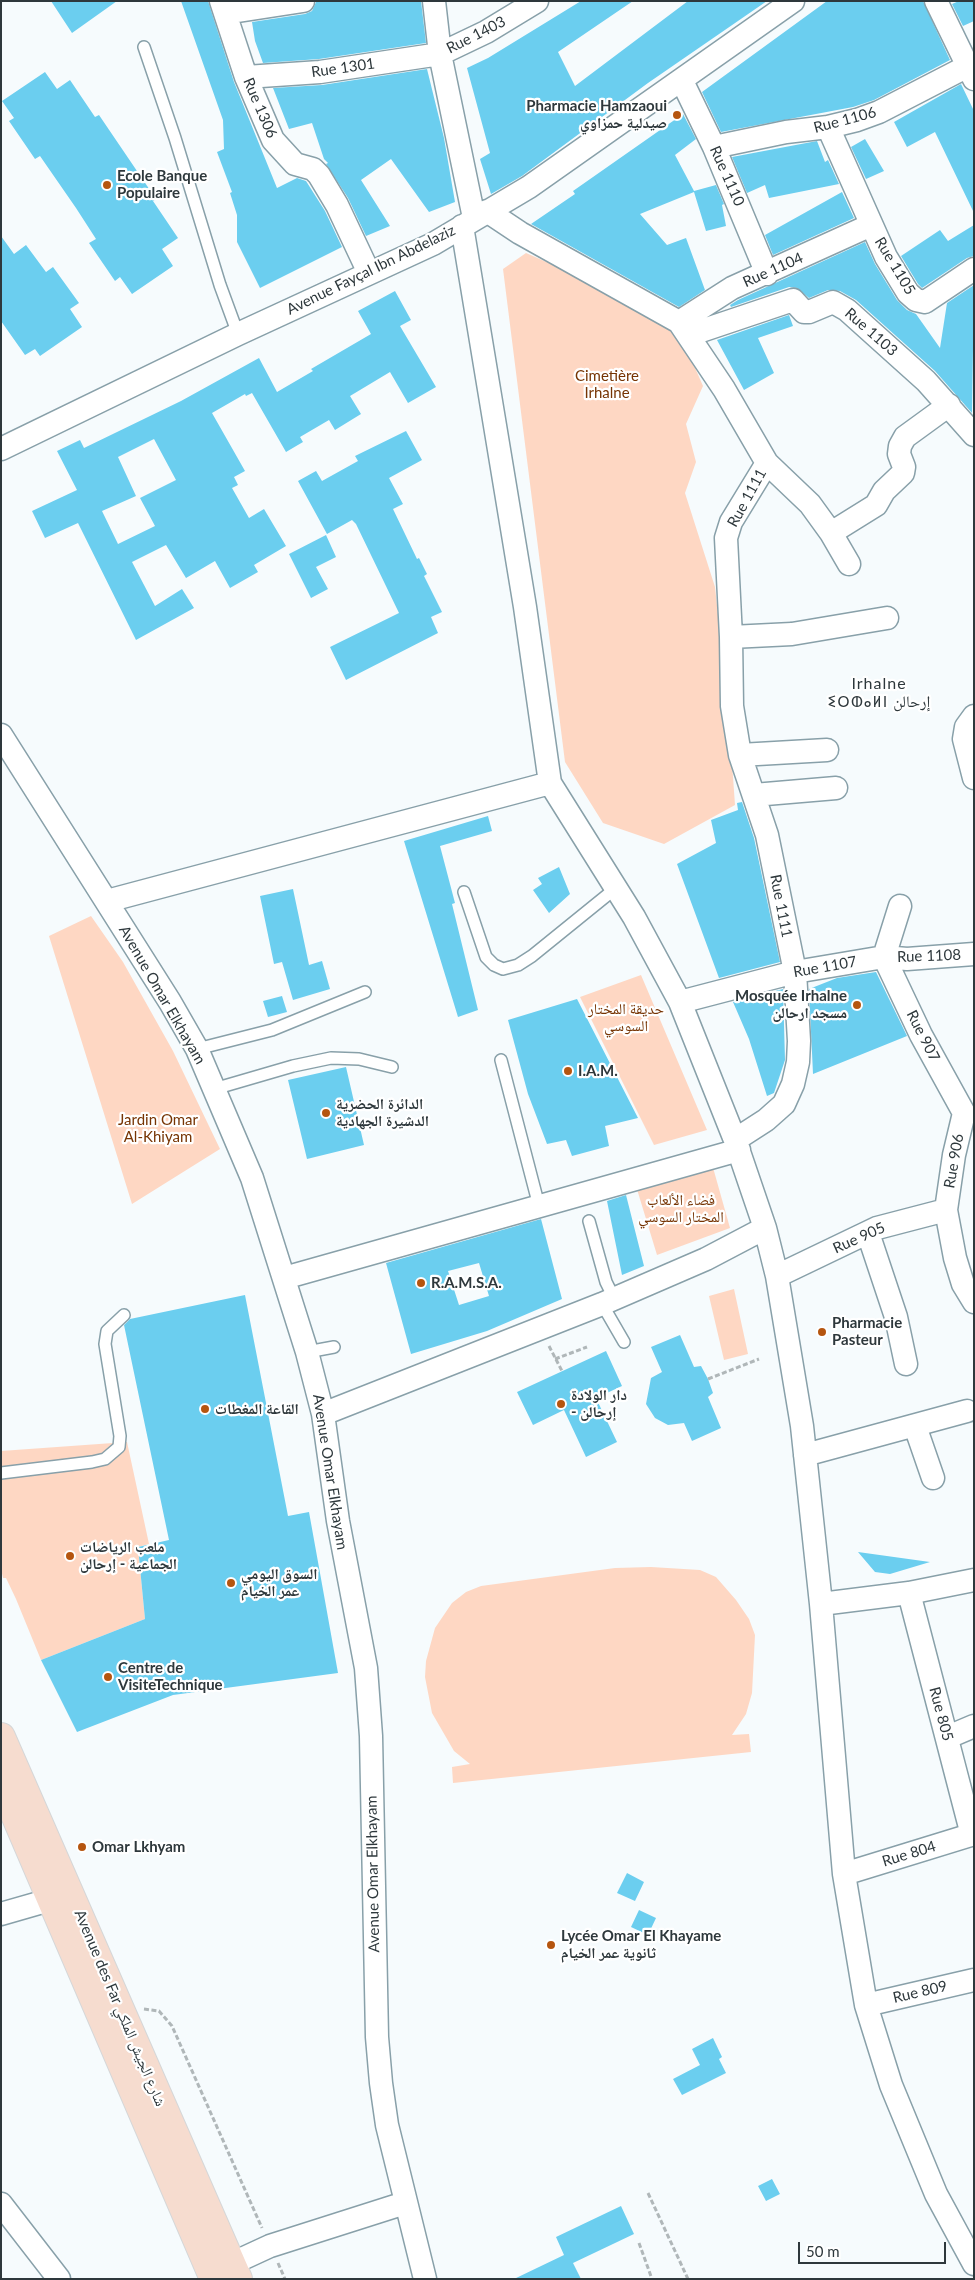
<!DOCTYPE html>
<meta charset="utf-8">
<style>
body{margin:0}
#map{position:relative;width:975px;height:2280px;overflow:hidden;background:#f6fbfd;font-family:Lato,sans-serif}
canvas{display:block}
.frame{position:absolute;inset:0;border:2px solid #2e383c;pointer-events:none}
.scale{position:absolute;left:798px;top:2242px;width:148px;height:22px;box-sizing:border-box;border:2px solid #2e383c;border-top:0;padding-left:6px;font-size:15px;line-height:18px;white-space:nowrap;color:#2e383c;-webkit-text-stroke:4px #fff;paint-order:stroke}
</style>
<div id="map">
<canvas width="975" height="2280"></canvas>
<div class="frame"></div>
<div class="scale">50 m</div>
</div>
<script>
const g = document.querySelector('canvas').getContext('2d');
g.lineJoin = 'round';
function fillPath(path, color) {
  g.fillStyle = color;
  g.fill(path, 'evenodd');
}
function shape(rows) {
  const path = new Path2D();
  for (const r of rows) {
    path.moveTo(r[0], r[1]);
    for (let i = 2; i < r.length; i += 2) path.lineTo(r[i], r[i + 1]);
  }
  return path;
}
function trace(path, color, width, dash) {
  g.strokeStyle = color;
  g.lineWidth = width;
  g.lineCap = dash ? 'butt' : 'round';
  g.setLineDash(dash || []);
  g.stroke(path);
}
function label(font, color, halo, rows, align = 'center') {
  g.font = font + ' Lato,"Noto Naskh Arabic","Noto Sans Tifinagh",sans-serif';
  g.lineWidth = 4.5;
  g.setLineDash([]);
  g.textBaseline = 'middle';
  g.strokeStyle = halo;
  g.fillStyle = color;
  for (const [text, x, y, turn = 0] of rows) {
    g.save();
    g.translate(x, y);
    g.rotate((+turn || 0) * Math.PI / 180);
    g.textAlign = isNaN(turn) ? turn : align;
    if (halo) g.strokeText(text, 0, 0);
    g.fillText(text, 0, 0);
    g.restore();
  }
}
fillPath(shape([
 [526,253,652,308,679,331,703,386,686,424,696,462,685,493,715,587,728,707,735,805,664,844,603,823,565,762,503,269],
 [91,916,123,962,173,1051,220,1149,132,1204,49,936],
 [641,975,707,1130,654,1145,580,997],
 [712,1164,730,1228,657,1255,636,1186],
 [734,1289,748,1354,724,1360,709,1296],
 [127,1442,149,1544,138,1547,145,1619,41,1660,16,1599,6,1578,3,1578,1,1569,1,1451],
 [651,1567,700,1570,716,1577,736,1600,749,1619,755,1635,752,1693,746,1714,732,1735,749,1734,751,1752,453,1783,452,1767,470,1764,454,1751,432,1713,425,1677,426,1661,435,1628,452,1603,466,1592,481,1586,615,1568]
]), '#fed7c3');
fillPath(shape([
 [51,1,117,1,72,33],
 [181,1,208,1,234,82,277,188,297,178,306,181,325,211,342,247,260,288,237,242,237,215,230,193,232,192,217,152,224,149,223,120],
 [319,1,421,1,426,43,319,59,263,63,255,41,252,22,305,14,312,11,316,2],
 [581,1,633,1,558,52,575,86,688,1,767,1,648,83,522,176,491,194,480,159,490,153,467,68,488,58],
 [827,1,923,1,950,60,874,100,853,107,721,132,702,92],
 [959,1,974,1,974,21,963,26,952,4],
 [427,69,444,138,455,202,429,212,391,159,361,180,390,226,366,236,348,198,326,164,328,163,324,159,312,123,289,129,273,88,322,85],
 [45,72,57,89,70,80,95,117,99,115,156,199,153,201,178,238,162,249,173,266,132,294,120,277,115,281,89,243,96,239,76,208,40,156,35,159,9,121,14,118,2,101],
 [961,84,974,111,974,213,935,132,907,147,894,122],
 [683,114,696,139,675,155,694,191,716,185,724,204,722,205,726,226,706,231,694,192,640,214,667,245,686,238,705,290,679,307,531,224,575,194,573,191],
 [865,139,884,171,866,179,851,147],
 [817,141,825,162,828,160,839,184,769,198,765,185,747,193,732,157],
 [842,192,854,218,773,255,765,235],
 [974,225,974,256,967,258,922,288,918,284,901,256,940,230,948,241],
 [1,236,14,254,26,245,46,272,53,267,79,303,70,309,82,327,40,356,35,349,25,355,1,321],
 [865,242,875,264,897,300,907,310,916,314,940,348,947,303,974,285,972,413,935,371,856,300,840,291,828,290,809,298,797,288,789,287,731,307,730,305,738,300],
 [395,291,411,320,400,326,436,387,408,403,390,372,350,396,361,414,335,430,329,420,300,437,303,442,286,452,252,393,246,396,245,394,212,413,245,471,234,477,238,485,232,488,249,518,264,509,286,546,254,565,258,572,230,588,215,561,186,578,166,545,132,562,155,606,182,589,194,608,136,640,78,523,45,538,32,511,77,490,57,451,80,440,84,448,181,401,259,358,277,392,313,371,311,369,371,334,358,311],
 [154,439,176,480,140,498,155,526,118,544,102,511,136,496,118,457],
 [789,315,793,326,758,338,774,373,744,390,717,340],
 [406,431,422,460,389,478,403,504,393,509,417,559,419,558,427,574,424,576,442,612,431,617,438,633,346,680,330,647,399,613,356,524,352,520,327,534,298,481,316,471,322,481,358,461,355,456],
 [326,535,336,557,316,567,328,589,311,598,289,554],
 [742,802,754,838,780,962,719,978,677,864,716,843,711,820,738,810,737,803],
 [488,816,492,831,440,846,455,903,452,904,478,1010,458,1017,404,841],
 [559,867,570,894,549,913,533,890,542,884,538,878],
 [293,889,309,965,322,961,330,989,293,1000,282,962,274,964,260,896],
 [876,972,907,1036,813,1074,809,989,837,978],
 [783,989,785,1060,774,1093,767,1096,749,1039,733,1002],
 [282,996,287,1012,268,1017,263,1001],
 [577,999,638,1118,605,1126,609,1146,572,1156,566,1140,547,1144,528,1094,508,1020],
 [346,1067,364,1145,307,1159,288,1080],
 [626,1195,644,1266,622,1275,607,1201],
 [541,1219,562,1299,487,1331,411,1354,386,1263],
 [479,1263,489,1296,459,1305,448,1271],
 [245,1295,288,1516,309,1512,338,1673,173,1695,77,1732,41,1660,145,1619,138,1547,169,1540,124,1325,130,1319],
 [680,1335,694,1367,701,1366,708,1379,713,1393,708,1397,721,1428,692,1441,684,1423,668,1425,655,1418,646,1404,651,1378,662,1372,651,1347],
 [606,1351,622,1386,596,1398,617,1442,586,1457,564,1410,533,1425,517,1392],
 [858,1552,930,1562,890,1574,875,1572],
 [627,1873,644,1882,635,1901,617,1893],
 [639,1910,656,1918,648,1935,631,1927],
 [713,2038,722,2057,719,2059,726,2073,682,2095,673,2079,700,2065,692,2049],
 [772,2179,780,2194,766,2201,758,2186],
 [621,2206,634,2234,573,2263,581,2279,514,2279,564,2255,556,2237]
]), '#6bceef');
const lane = shape([
 [144,47,175,138,220,285,238,334],
 [464,892,486,957,494,965,503,969,518,965,532,956,616,888],
 [197,1049,272,1030,365,992],
 [501,1060,539,1206],
 [214,1089,293,1066,331,1058,359,1059,392,1067],
 [589,1221,606,1282,614,1298],
 [602,1304,624,1342],
 [307,1352,334,1347],
 [1,1473,92,1462,105,1459,119,1447,120,1436,105,1344,107,1331,124,1315]
]);
const street = shape([
 [221,1,246,77,273,140,295,164,313,169,319,175,337,205,369,273],
 [434,1,440,54,474,218],
 [936,1,974,79],
 [225,13,303,1],
 [246,77,320,72,440,54,486,32,537,1],
 [682,81,714,147,767,274],
 [828,127,886,257,908,293,916,300,925,302,974,269],
 [714,147,786,132,828,127,857,120,879,112,968,66],
 [487,211,520,233,679,322,724,389,767,463,810,504,831,533,849,564],
 [462,226,525,607,550,783,634,917,680,1002,735,1140,765,1228,777,1276,802,1426,821,1604,844,1874,866,2005,891,2085,936,2194,974,2264],
 [679,322,732,288,871,225],
 [689,335,793,300,804,312,809,312,833,302,847,310,926,381,974,435],
 [1,449,238,334,433,244,529,187,793,1],
 [831,533,876,505,884,491,903,473,904,467,899,454,900,446,905,437,949,405],
 [731,637,792,634,887,618],
 [974,716,966,727,964,739,974,778],
 [1,735,170,1002,197,1049,252,1178,307,1352,323,1414,338,1521,366,1668,371,1736,377,2037,381,2083,387,2125,425,2279],
 [740,755,827,750],
 [754,795,836,788],
 [107,901,550,783],
 [884,957,921,1035,964,1113],
 [884,957,900,906],
 [680,1002,795,972,884,957,907,959,974,954],
 [964,1113,954,1155,946,1210,955,1258,963,1284,974,1302],
 [735,1140,766,1120,784,1104,793,1084,798,1062,799,1041,795,972,776,879,767,835,740,755,732,706,731,637,726,538,731,522,767,463],
 [868,1233,896,1317,906,1364],
 [777,1276,877,1228,946,1210],
 [284,1278,739,1150],
 [323,1414,602,1304,706,1259,765,1228],
 [915,1426,933,1478],
 [805,1455,967,1411],
 [909,1593,972,1835],
 [821,1604,909,1593,974,1580],
 [948,1737,974,1726],
 [844,1874,974,1834],
 [1,1914,67,1895],
 [866,2005,974,1980],
 [1,2204,59,2279],
 [231,2264,270,2246,405,2203]
]);
const primary = shape([
 [1,1737,238,2279],
 [1,1782,214,2279]
]);
trace(lane, '#88a0a9', 14);
trace(street, '#88a0a9', 25);
trace(primary, '#d5d7d8', 30);
trace(shape([
 [549,1346,562,1371],
 [555,1359,587,1347],
 [708,1379,759,1359],
 [144,2009,159,2011,172,2026,262,2228],
 [648,2193,688,2279],
 [639,2243,652,2279],
 [278,2263,285,2279]
]), '#b0b7b9', 3, [5, 2.5]);
trace(lane, '#fff', 11);
trace(street, '#fff', 22);
trace(primary, '#f6dccf', 28);
for (const [x, y, r, color] of [
 [677,115,5,"#b5550f"],
 [107,185,5,"#b5550f"],
 [857,1005,5,"#b5550f"],
 [568,1071,5,"#b5550f"],
 [326,1113,5,"#b5550f"],
 [421,1283,5,"#b5550f"],
 [822,1332,5,"#b5550f"],
 [561,1404,5,"#b5550f"],
 [205,1409,5,"#b5550f"],
 [70,1556,5,"#b5550f"],
 [231,1583,5,"#b5550f"],
 [108,1677,5,"#b5550f"],
 [82,1847,5,"#b5550f"],
 [551,1945,5,"#b5550f"]
]) {
  const dot = new Path2D();
  dot.arc(x, y, r, 0, 2 * Math.PI);
  g.fillStyle = color;
  g.fill(dot);
  trace(dot, '#fff', 2);
}
label('15px', '#2e383c', '#fff', [
 ["Rue 1403",476,35,-27],
 ["Rue 1301",343,68,-8],
 ["Rue 1306",260,108,67],
 ["Rue 1106",845,120,-15],
 ["Rue 1110",727,176,66],
 ["Rue 1105",895,266,59],
 ["Avenue Fayçal Ibn Abdelaziz",371,270,-26],
 ["Rue 1104",773,270,-24],
 ["Rue 1103",871,332,41],
 ["Rue 1111",747,498,-61],
 ["Rue 1111",781,906,79],
 ["Rue 1108",929,956,-2],
 ["Rue 1107",825,967,-10],
 ["Avenue Omar Elkhayam",162,995,60],
 ["Rue 907",923,1036,63],
 ["Rue 906",954,1161,-80],
 ["Rue 905",859,1238,-24],
 ["Avenue Omar Elkhayam",330,1472,81],
 ["Rue 805",941,1714,75],
 ["Rue 804",909,1854,-17],
 ["Avenue Omar Elkhayam",373,1874,-91],
 ["Rue 809",920,1992,-13],
 ["Avenue des Far شارع الجيش الملكي",120,2008,67]
]);
label('bold 15px', '#2e383c', '#fff', [
 ["Pharmacie Hamzaoui",667,106,"right"],
 ["صيدلية حمزاوي",667,123,"right"],
 ["Ecole Banque",117,176],
 ["Populaire",117,193],
 ["Mosquée Irhalne",847,996,"right"],
 ["مسجد ارحالن",847,1013,"right"],
 ["I.A.M.",578,1071],
 ["الدائرة الحضرية",336,1104],
 ["الدشيرة الجهادية",336,1121],
 ["R.A.M.S.A.",431,1283],
 ["Pharmacie",832,1323],
 ["Pasteur",832,1340],
 ["دار الولادة",571,1395],
 ["- إرحالن",571,1412],
 ["القاعة المغطات",215,1409],
 ["ملعب الرياضات",80,1547],
 ["الجماعية - إرحالن",80,1564],
 ["السوق اليومي",241,1574],
 ["عمر الخيام",241,1591],
 ["Centre de",118,1668],
 ["VisiteTechnique",118,1685],
 ["Omar Lkhyam",92,1847],
 ["Lycée Omar El Khayame",561,1936],
 ["ثانوية عمر الخيام",561,1953]
], 'left');
label('15px', '#763403', '#fff', [
 ["Cimetière",607,376],
 ["Irhalne",607,393],
 ["حديقة المختار",626,1009],
 ["السوسي",626,1026],
 ["Jardin Omar",158,1120],
 ["Al-Khiyam",158,1137],
 ["فضاء الألعاب",681,1200],
 ["المختار السوسي",681,1217]
]);
g.letterSpacing = '1px';
label('16px', '#2e383c', '#fff', [
 ["Irhalne",879,684],
 ["ⵉⵔⵀⴰⵍⵏ إرحالن",879,702]
]);
g.letterSpacing = '0px';
</script>
